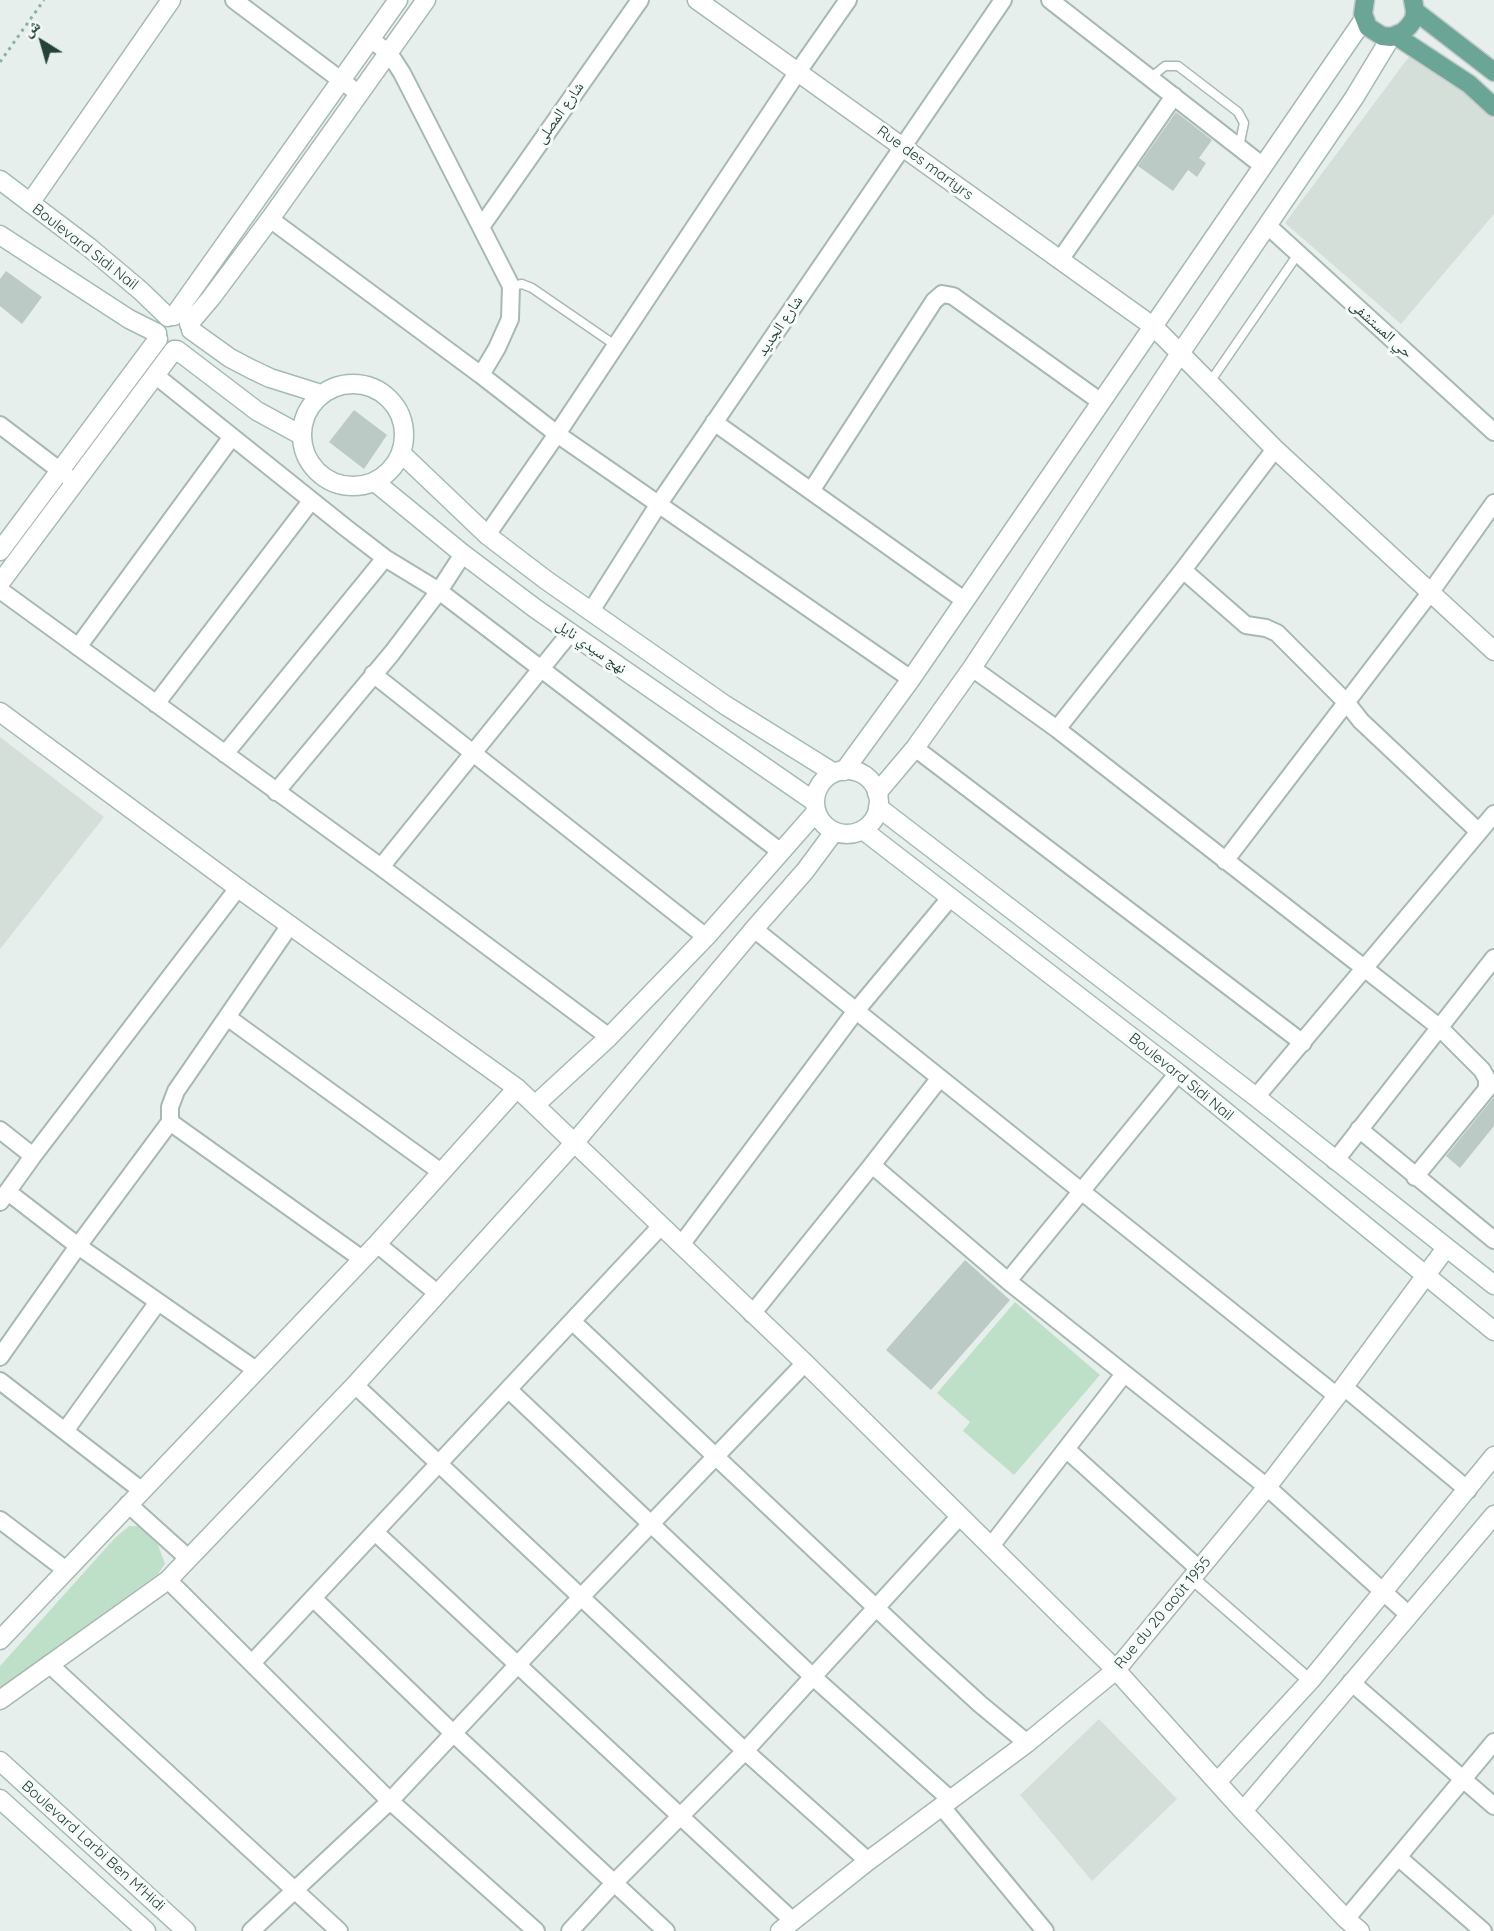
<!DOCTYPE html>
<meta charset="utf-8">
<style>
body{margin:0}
#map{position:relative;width:1494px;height:1931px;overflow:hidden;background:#e6efeb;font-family:Quicksand,"Noto Naskh Arabic",sans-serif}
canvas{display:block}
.north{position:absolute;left:12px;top:12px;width:60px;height:60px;-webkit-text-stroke:4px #f7fbf9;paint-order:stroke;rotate:323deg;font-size:16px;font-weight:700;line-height:24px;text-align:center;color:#24423a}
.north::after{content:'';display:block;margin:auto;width:21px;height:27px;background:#24423a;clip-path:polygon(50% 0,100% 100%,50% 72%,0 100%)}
</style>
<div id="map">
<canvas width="1494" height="1931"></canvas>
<div class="north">ش</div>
</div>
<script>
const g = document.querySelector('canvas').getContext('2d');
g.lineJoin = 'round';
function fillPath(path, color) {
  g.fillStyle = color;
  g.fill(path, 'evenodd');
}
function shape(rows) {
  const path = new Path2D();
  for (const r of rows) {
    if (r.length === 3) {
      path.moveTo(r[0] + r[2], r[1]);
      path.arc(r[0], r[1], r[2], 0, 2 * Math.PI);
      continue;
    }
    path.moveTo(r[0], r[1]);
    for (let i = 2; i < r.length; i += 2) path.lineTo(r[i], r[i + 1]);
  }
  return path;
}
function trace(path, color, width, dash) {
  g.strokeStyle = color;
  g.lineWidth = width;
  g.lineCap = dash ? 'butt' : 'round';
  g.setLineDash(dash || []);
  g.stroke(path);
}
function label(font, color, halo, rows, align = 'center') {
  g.font = font + ' Quicksand,"Noto Naskh Arabic",sans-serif';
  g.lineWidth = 6;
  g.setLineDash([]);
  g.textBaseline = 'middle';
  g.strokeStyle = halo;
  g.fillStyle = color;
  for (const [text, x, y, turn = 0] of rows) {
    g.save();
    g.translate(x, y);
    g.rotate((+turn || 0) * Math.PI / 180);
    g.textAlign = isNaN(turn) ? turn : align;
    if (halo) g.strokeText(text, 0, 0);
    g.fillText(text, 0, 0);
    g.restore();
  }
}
fillPath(shape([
 [1414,50,1494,119,1494,214,1401,324,1285,223],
 [0,737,104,817,0,949],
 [1099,1719,1177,1799,1092,1881,1020,1795]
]), '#d4dfda');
fillPath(shape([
 [1015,1302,1100,1375,1014,1475,963,1431,970,1422,937,1393],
 [129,1526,141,1526,158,1545,165,1564,158,1574,0,1688,0,1666,114,1539]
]), '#bfe0c8');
fillPath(shape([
 [1176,112,1212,140,1199,158,1206,163,1197,177,1188,170,1173,191,1138,166],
 [6,271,42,297,22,324,0,306,0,279],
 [354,410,387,435,364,469,329,442],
 [1494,1097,1494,1126,1460,1168,1446,1156],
 [965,1260,1010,1300,931,1390,886,1350]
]), '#bbcac4');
const service = shape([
 [1150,78,1165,66,1178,66,1238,112,1244,123,1239,147],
 [511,286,522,284,532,288,615,345],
 [1210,382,1298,254]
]);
const pedestrian = shape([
 [1192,1578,1310,1681]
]);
const minor = shape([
 [234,0,358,93],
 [1050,0,1263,166],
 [370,39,389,53,402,73,511,286,510,319,497,348,481,375],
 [270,219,481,375,557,434,911,679],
 [1268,226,1494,432],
 [481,227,640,0],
 [1060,260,1174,96],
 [155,375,346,528,385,558,439,591,781,852],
 [714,422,964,600],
 [0,425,71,479],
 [811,491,934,301,942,294,953,296,1101,402],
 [487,535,557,434,797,73,848,0],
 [1183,570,1246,625,1266,628,1277,633,1346,702,1361,721,1479,832],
 [0,590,381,867,609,1037],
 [591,611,658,505,1003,0],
 [78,647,231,438],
 [972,668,1057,729,1364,968,1439,1027,1482,1070,1487,1079,1487,1089,1415,1177],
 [373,674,706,937],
 [156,704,311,501],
 [1057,729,1183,570,1275,449],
 [915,748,1303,1043],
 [225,754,385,558],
 [276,792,392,653,439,591,463,554],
 [1225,861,1430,593,1494,503],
 [381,867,570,633],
 [754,929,1337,1396],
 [227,1017,290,925],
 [1256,1097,1494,814],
 [170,1122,170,1107,176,1091,227,1017,441,1172],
 [1359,1129,1494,1240],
 [0,1130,33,1156],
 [1335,1161,1494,958],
 [872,1165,939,1079],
 [8,1192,78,1246,256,1370],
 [0,1202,33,1156,238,888],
 [377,1244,437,1293],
 [681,1245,855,1012,950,898],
 [1008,1281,1178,1073],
 [752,1314,872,1165,1008,1281,1267,1487,1409,1615],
 [573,1322,923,1652,980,1704,1027,1743],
 [0,1357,78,1246,170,1122,362,1259],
 [0,1381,141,1490],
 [355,1385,745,1751,868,1861],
 [1344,1387,1468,1490],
 [509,1390,812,1676,951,1800],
 [65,1431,158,1302],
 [1066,1449,1199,1569],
 [128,1504,188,1558],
 [0,1520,66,1570],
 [376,1533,793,1921],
 [991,1546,1124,1374],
 [168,1580,390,1801,536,1931],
 [314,1599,454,1734,666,1931],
 [253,1662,661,1226],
 [49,1664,339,1931],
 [1351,1682,1494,1806],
 [942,1807,1045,1931],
 [1398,1857,1494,1742],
 [1346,1919,1398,1857,1483,1931],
 [251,1931,390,1801,582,1596,805,1363],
 [570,1931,615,1882,745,1751,960,1516]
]);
const tertiary = shape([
 [697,0,1154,327,1275,449,1494,651],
 [30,203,171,0],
 [174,316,398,0],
 [189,324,211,298,270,219,426,0],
 [0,551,158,339],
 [0,583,174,350],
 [0,712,238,888,517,1088,805,1363,1116,1670,1243,1811,1346,1919,1360,1931],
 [844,771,911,679,1364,19],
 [877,793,915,748,972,668,1181,352,1354,98,1391,37],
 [535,1105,609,1037,706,937,816,812],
 [0,1640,377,1244,517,1088],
 [0,1700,168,1580,355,1385,575,1142,754,929,805,871,834,832],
 [1217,1782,1310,1681,1494,1456],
 [1243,1811,1494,1515],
 [780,1931,868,1861,1027,1743,1116,1670,1267,1487,1337,1396,1446,1248]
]);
const secondary = shape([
 [0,180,90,248,141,291,168,317],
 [0,235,129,319,157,333],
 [191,330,230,358,251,369,270,378,321,394],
 [177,350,257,411,301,435],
 [353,435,51],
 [401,453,487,535,546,580,725,705,834,773],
 [375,482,463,554,536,609,815,802],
 [847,802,32],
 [878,807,1256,1097,1494,1285],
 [863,830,1178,1073,1494,1331],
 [0,1761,186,1931],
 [0,1799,146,1931]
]);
const primary = shape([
 [1365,0,1363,14,1368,27,1382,36,1391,37,1403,32,1409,26,1414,19,1415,11,1413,0],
 [1415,11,1494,72],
 [1396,36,1469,84,1494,107]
]);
trace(service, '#a8b8b2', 11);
trace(pedestrian, '#a8b8b2', 15);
trace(minor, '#a8b8b2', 20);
trace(tertiary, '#a8b8b2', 21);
trace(secondary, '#a4bbb3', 21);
trace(primary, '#c2cac8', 21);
trace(shape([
 [0,62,44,0]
]), '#86b3a5', 3, [3, 4.5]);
trace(service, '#fff', 8);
trace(pedestrian, '#fff', 12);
trace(minor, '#fff', 16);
trace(tertiary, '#fff', 18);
trace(secondary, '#fff', 18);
trace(primary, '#6aa596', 18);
label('15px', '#24423a', '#f7fbf9', [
 ["شارع المصلى",560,113,-55],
 ["Rue des martyrs",925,163,36],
 ["Boulevard Sidi Nail",85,247,38],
 ["شارع الجديد",780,326,-56],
 ["حي المستشفى",1381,329,42],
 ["نهج سيدي نايل",591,647,35],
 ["Boulevard Sidi Nail",1181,1077,39],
 ["Rue du 20 août 1955",1163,1613,-50],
 ["Boulevard Larbi Ben M'Hidi",93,1846,42]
]);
</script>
